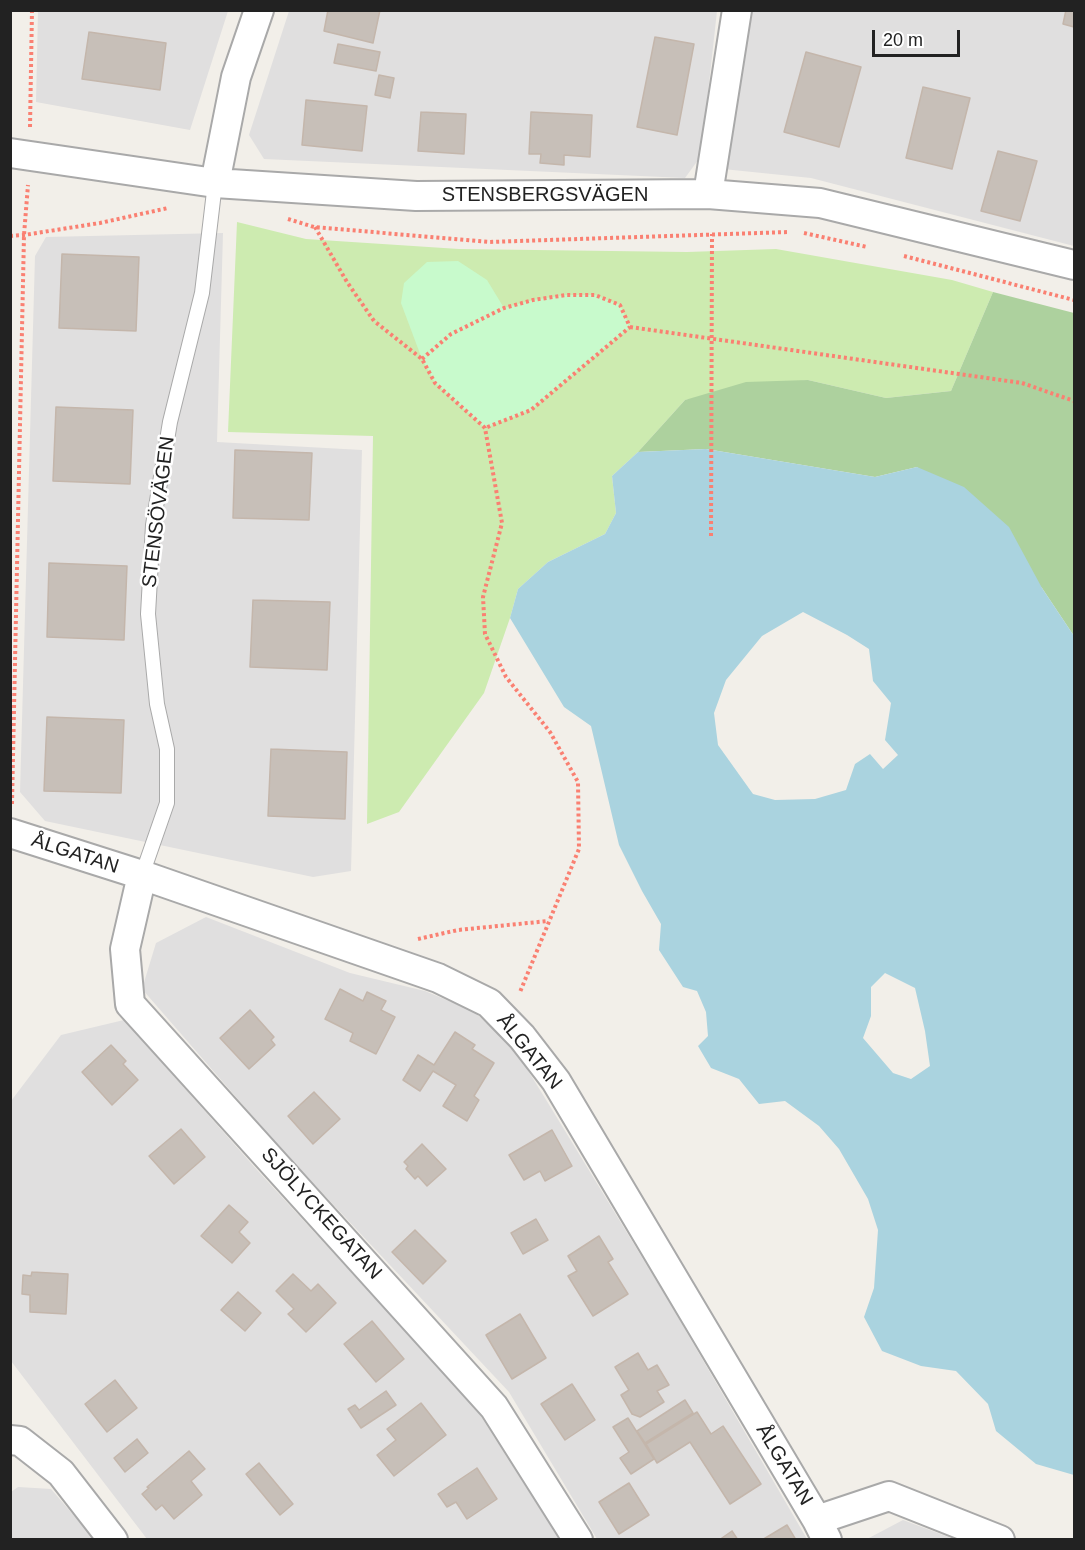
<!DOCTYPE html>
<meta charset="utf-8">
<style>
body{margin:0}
#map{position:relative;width:1085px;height:1550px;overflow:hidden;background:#f2efe9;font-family:Helvetica,sans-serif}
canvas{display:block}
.frame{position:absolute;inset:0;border:12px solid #222;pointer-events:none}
.scale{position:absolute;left:872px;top:30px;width:88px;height:27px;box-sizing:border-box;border:3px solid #222;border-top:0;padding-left:8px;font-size:18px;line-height:21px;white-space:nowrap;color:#222;-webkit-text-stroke:4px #fff;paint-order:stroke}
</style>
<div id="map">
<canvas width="1085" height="1550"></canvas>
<div class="frame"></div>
<div class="scale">20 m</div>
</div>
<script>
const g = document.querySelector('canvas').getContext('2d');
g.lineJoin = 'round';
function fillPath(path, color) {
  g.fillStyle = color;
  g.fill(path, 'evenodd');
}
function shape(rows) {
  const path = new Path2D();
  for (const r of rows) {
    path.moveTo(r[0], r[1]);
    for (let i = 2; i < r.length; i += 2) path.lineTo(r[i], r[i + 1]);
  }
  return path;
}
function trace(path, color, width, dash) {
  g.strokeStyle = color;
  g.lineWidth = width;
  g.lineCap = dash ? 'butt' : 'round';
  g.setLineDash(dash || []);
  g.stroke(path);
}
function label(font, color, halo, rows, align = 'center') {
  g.font = font + ' Helvetica,sans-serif';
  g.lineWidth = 5;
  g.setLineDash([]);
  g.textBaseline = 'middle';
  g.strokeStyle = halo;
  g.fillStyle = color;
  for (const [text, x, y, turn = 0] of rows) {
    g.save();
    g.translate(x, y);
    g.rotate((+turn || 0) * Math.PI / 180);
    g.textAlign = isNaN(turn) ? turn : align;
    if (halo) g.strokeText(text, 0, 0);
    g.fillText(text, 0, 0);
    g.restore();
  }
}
fillPath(shape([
 [38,11,228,11,190,130,36,102],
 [289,11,717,11,701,156,685,178,264,159,249,135],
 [752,11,1074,11,1074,246,811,178,723,169],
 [223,233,217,442,362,450,351,871,313,877,45,821,20,792,35,256,46,237],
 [206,917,350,973,425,991,473,1011,499,1034,519,1056,548,1103,665,1295,807,1539,597,1539,509,1392,282,1150,142,989,156,943],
 [124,1020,258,1171,475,1407,559,1539,147,1539,11,1361,11,1101,61,1035],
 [18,1487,51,1489,95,1540,11,1540,11,1492],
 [903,1520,954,1539,867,1539]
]), '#e0dfdf');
fillPath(shape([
 [237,222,306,239,459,249,687,252,776,249,952,280,993,292,951,391,886,398,808,380,685,400,638,452,612,476,616,513,605,534,548,562,518,589,510,618,484,693,399,812,367,824,373,436,228,432]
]), '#cdebb0');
fillPath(shape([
 [993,292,1074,313,1074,636,1042,588,917,467,875,477,706,449,638,452,685,400,746,382,808,380,886,398,951,391]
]), '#add19e');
fillPath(shape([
 [458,261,487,280,504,308,533,300,566,295,595,295,620,305,630,327,531,410,485,428,435,383,422,359,401,303,404,283,427,262]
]), '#c8facc');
fillPath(shape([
 [706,449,875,477,917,467,964,487,1009,527,1042,588,1074,636,1074,1475,1036,1464,996,1431,988,1404,956,1371,921,1366,882,1351,864,1317,874,1288,878,1230,868,1199,839,1149,819,1126,785,1101,759,1104,739,1079,711,1068,698,1046,708,1036,706,1012,697,991,683,987,659,950,661,924,642,891,619,845,591,726,564,707,510,618,518,589,548,562,605,534,616,513,612,476,638,452],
 [803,612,847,635,869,649,873,681,891,703,885,740,898,755,883,769,870,754,855,764,846,790,815,799,775,800,753,794,718,745,714,713,726,680,762,636],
 [885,973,915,988,925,1031,930,1066,911,1079,893,1073,863,1038,871,1016,871,987]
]), '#aad3df');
const building = shape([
 [328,10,380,10,373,43,324,31,328,10],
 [1066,10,1074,10,1074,27,1063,24,1066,10],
 [89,32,166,43,160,90,82,79,89,32],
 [655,37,694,44,677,135,637,127,655,37],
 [338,44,380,52,376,71,334,63,338,44],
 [806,52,861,67,839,147,784,132,806,52],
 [379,75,394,78,390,98,375,95,379,75],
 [923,87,970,98,952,169,906,158,923,87],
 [306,100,367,106,362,151,302,145,306,100],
 [421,112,466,114,464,154,418,151,421,112],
 [531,112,592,115,590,157,564,155,564,165,540,163,541,154,529,154,531,112],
 [998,151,1037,161,1020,221,981,211,998,151],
 [62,254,139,257,136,331,59,328,62,254],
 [56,407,133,410,130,484,53,481,56,407],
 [235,450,312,453,309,520,233,518,235,450],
 [49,563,127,566,124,640,47,637,49,563],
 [253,600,330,602,327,670,250,667,253,600],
 [47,717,124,720,121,793,44,791,47,717],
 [271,749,347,752,345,819,268,816,271,749],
 [340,989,363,1001,367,992,386,1001,381,1010,395,1017,376,1054,350,1041,353,1033,325,1019,340,989],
 [250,1010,274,1037,271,1040,275,1045,249,1069,220,1038,250,1010],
 [455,1032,475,1045,472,1049,494,1063,474,1096,479,1100,467,1121,443,1106,456,1085,433,1071,420,1091,403,1080,418,1055,434,1065,455,1032],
 [111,1045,126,1061,123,1064,138,1080,112,1105,82,1072,111,1045],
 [314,1092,340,1119,313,1144,288,1116,314,1092],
 [181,1129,205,1157,174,1184,149,1156,181,1129],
 [552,1130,572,1166,545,1181,540,1171,524,1180,509,1155,552,1130],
 [422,1144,446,1169,427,1186,418,1176,415,1179,406,1169,408,1166,404,1162,422,1144],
 [229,1205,248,1222,239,1232,250,1243,232,1263,201,1236,229,1205],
 [536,1219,548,1240,523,1254,511,1233,536,1219],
 [415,1230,446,1261,423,1284,392,1252,415,1230],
 [599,1236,613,1259,608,1262,628,1294,593,1316,568,1276,577,1271,568,1256,599,1236],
 [32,1272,68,1274,66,1314,30,1312,30,1295,22,1294,23,1275,31,1276,32,1272],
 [293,1274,311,1291,318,1284,336,1303,306,1332,288,1314,294,1309,276,1291,293,1274],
 [238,1292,261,1313,245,1331,221,1310,238,1292],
 [520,1314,546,1358,512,1379,486,1335,520,1314],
 [372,1321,404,1359,376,1382,344,1344,372,1321],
 [638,1353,648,1370,657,1365,669,1385,657,1391,664,1402,640,1417,632,1414,621,1395,629,1390,615,1367,638,1353],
 [115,1380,137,1408,107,1432,85,1404,115,1380],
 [572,1384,595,1420,565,1440,541,1404,572,1384],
 [386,1391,396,1405,361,1428,348,1409,355,1405,359,1410,386,1391],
 [685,1400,693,1413,645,1443,637,1431,685,1400],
 [421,1403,446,1435,394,1476,377,1455,396,1440,387,1429,421,1403],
 [697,1412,711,1434,723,1426,761,1484,730,1504,690,1442,657,1463,646,1444,697,1412],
 [628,1418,654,1459,631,1474,620,1458,629,1452,613,1427,628,1418],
 [137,1439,148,1453,125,1472,114,1458,137,1439],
 [189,1451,205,1469,191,1481,202,1495,174,1519,162,1505,156,1510,142,1494,149,1488,147,1487,189,1451],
 [259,1463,293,1504,280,1515,246,1474,259,1463],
 [477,1468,497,1499,467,1519,456,1502,447,1507,438,1494,477,1468],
 [629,1483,649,1515,619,1534,599,1502,629,1483],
 [787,1525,796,1540,762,1540,787,1525],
 [732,1531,738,1540,719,1540,732,1531]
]);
fillPath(building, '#c7bfb8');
trace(building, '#c4b6ab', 1.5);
const service = shape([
 [142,875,167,803,167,749,157,704,148,614,153,525,170,422,202,293,215,183]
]);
const minor = shape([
 [10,153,215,183,416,196,708,194,820,203,1074,265],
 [215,183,236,77,259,10],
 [708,194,737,10],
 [10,833,142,875,438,978,489,1003,522,1037,556,1081,817,1520,827,1540],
 [142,875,125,949,130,1004,494,1407,578,1540],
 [10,1440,20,1441,61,1473,113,1540],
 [817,1520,889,1496,1000,1540]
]);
trace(service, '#a9a9a9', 16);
trace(minor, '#a9a9a9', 32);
trace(shape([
 [30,127,32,10],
 [288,219,314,227,489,242,788,232],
 [315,227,347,282,374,321,422,359,435,383,485,428,502,523,483,597,485,634,506,677,550,732,578,782,579,849,520,992],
 [804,233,867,247],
 [10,236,24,235,100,223,168,208],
 [904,256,1074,300],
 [630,327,1022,383,1074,401],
 [422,359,451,334,504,308,533,300,566,295,595,295,620,305,630,327,531,410,485,428],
 [711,536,712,234],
 [12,804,24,235,28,185],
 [418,939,458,930,548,921]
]), '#fa8072', 4, [3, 3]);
trace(service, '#fff', 14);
trace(minor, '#fff', 28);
label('20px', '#222', '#fff', [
 ["STENSBERGSVÄGEN",545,195],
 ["STENSÖVÄGEN",159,512,-83],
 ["ÅLGATAN",75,854,18],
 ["ÅLGATAN",529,1052,51],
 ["SJÖLYCKEGATAN",321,1214,48],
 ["ÅLGATAN",784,1465,59]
]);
</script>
